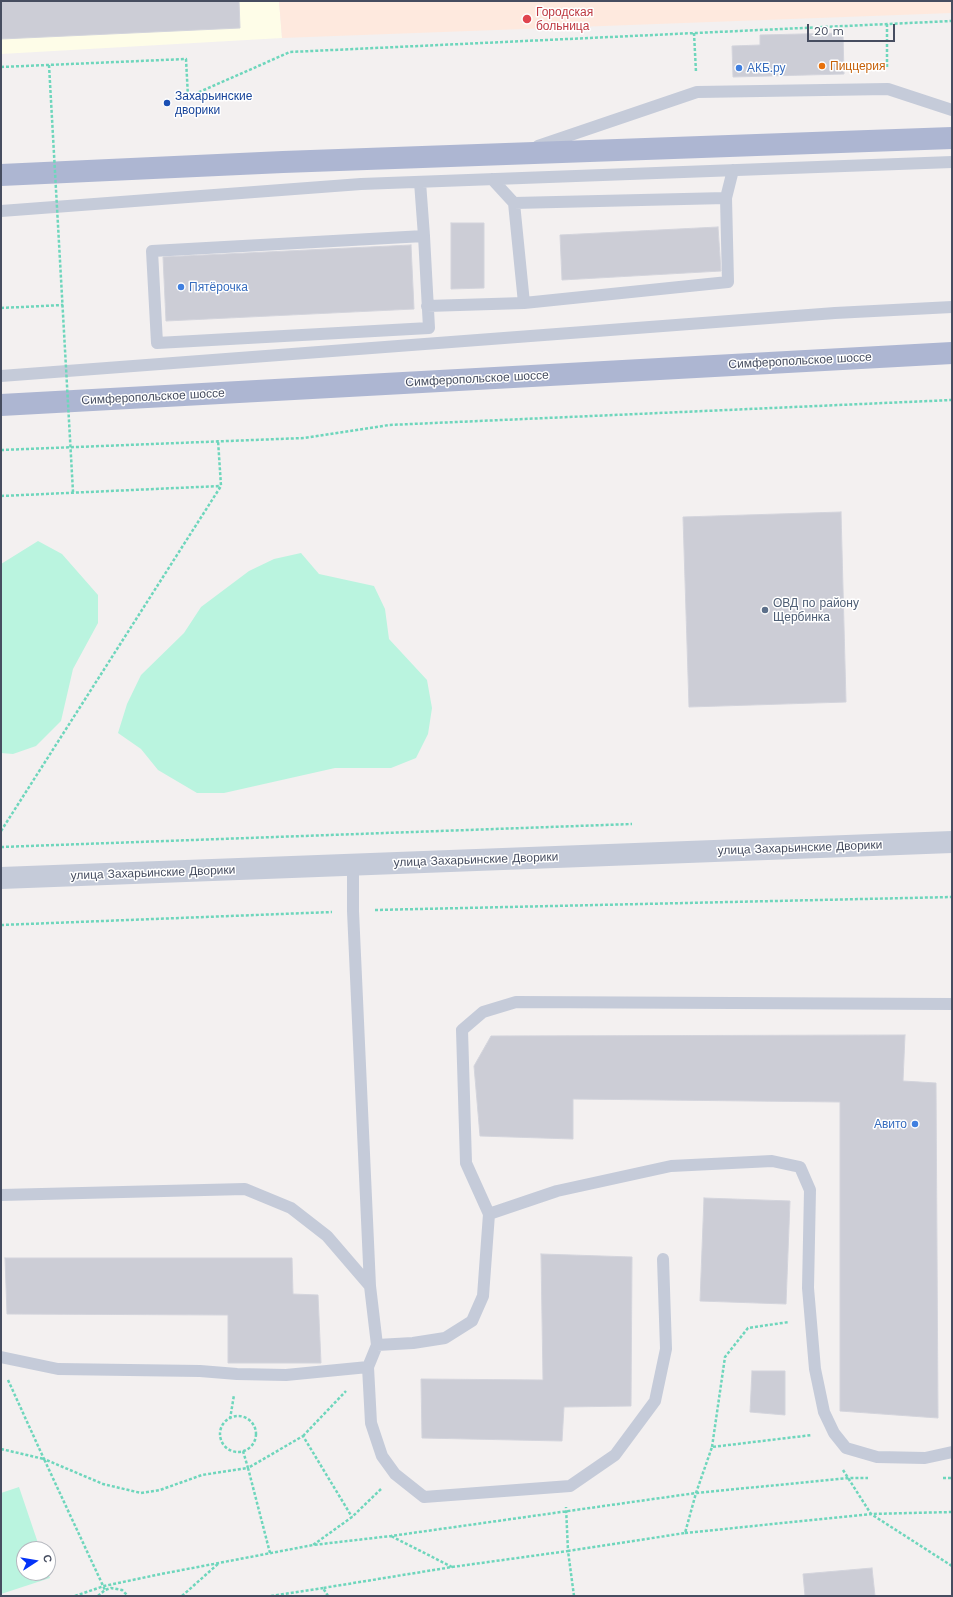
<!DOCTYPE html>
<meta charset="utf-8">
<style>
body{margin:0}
#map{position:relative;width:953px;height:1597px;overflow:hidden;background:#f3f0f0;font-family:"Work Sans",sans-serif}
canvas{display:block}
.frame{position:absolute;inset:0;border:2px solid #464d60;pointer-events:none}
.north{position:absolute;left:16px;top:1541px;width:40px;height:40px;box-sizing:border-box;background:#fff;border:1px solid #b5b8bf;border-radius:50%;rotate:78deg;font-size:11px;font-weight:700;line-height:16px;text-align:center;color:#464d60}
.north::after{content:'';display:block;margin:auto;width:14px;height:18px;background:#0533f8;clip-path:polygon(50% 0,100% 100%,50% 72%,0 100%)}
.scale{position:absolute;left:807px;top:24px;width:88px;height:18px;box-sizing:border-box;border:2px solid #464d60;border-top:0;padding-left:5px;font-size:12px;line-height:14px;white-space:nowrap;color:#464d60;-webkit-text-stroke:3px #fff;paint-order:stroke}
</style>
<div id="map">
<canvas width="953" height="1597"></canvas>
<div class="frame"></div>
<div class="north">С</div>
<div class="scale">20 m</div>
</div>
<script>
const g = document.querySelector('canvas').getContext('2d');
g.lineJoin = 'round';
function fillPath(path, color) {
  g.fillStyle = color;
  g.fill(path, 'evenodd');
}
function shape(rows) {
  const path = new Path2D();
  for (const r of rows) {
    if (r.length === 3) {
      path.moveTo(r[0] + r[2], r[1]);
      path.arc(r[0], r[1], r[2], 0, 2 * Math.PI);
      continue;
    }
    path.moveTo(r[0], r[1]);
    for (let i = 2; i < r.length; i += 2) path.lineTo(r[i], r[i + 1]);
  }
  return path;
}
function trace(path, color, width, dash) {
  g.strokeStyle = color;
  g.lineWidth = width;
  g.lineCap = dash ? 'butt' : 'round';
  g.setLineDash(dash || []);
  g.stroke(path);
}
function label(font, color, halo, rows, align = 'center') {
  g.font = font + ' "Work Sans",sans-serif';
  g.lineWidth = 3;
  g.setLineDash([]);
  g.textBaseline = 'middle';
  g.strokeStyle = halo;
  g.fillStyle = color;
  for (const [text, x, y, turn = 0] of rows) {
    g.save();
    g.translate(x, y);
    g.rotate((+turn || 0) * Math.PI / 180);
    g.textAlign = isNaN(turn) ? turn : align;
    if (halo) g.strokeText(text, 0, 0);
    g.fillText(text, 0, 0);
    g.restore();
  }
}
fillPath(shape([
 [1,1,279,1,282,38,1,54]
]), '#fefde8');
fillPath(shape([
 [279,1,952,1,952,13,282,38]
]), '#fee9de');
fillPath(shape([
 [38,541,62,554,98,595,98,623,73,669,61,721,36,746,13,754,1,753,1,564],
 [301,553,319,574,374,586,385,609,389,639,427,680,432,708,428,734,416,758,391,768,335,768,224,793,197,793,158,770,141,749,118,733,127,704,141,675,184,633,201,607,249,571,274,559],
 [19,1487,40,1549,24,1549,24,1573,48,1573,50,1578,1,1594,1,1493]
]), '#baf4df');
const building = shape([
 [1,1,239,1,240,28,1,39,1,1],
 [843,33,844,74,733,77,732,46,760,45,760,35,843,33],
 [451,223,484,223,484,288,451,289,451,223],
 [718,227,721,271,562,280,560,235,718,227],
 [411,245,414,309,166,321,163,257,411,245],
 [841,512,846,702,689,707,683,517,841,512],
 [905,1035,903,1081,936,1083,938,1418,840,1411,840,1102,573,1099,573,1139,480,1136,474,1066,491,1036,905,1035],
 [704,1198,790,1201,786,1304,700,1301,704,1198],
 [541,1254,632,1257,631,1406,564,1407,562,1441,422,1438,421,1379,543,1380,541,1254],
 [5,1258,292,1258,293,1294,318,1295,321,1363,228,1363,228,1315,7,1314,5,1258],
 [752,1371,785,1371,785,1415,750,1412,752,1371],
 [872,1568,875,1596,805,1596,803,1574,872,1568]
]);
fillPath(building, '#cccdd6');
trace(building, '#d3d4dc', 1);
trace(shape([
 [887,24,887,69],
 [694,33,696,72],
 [1,67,186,59,188,97,290,52,952,21],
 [1,308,63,305],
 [1,450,304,438,389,425,952,400],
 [1,496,220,486],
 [1,831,221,486,218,440],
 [1,847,632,824],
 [375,910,952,897],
 [1,925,332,912],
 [8,1380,44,1459,103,1484,141,1493,160,1490,202,1475,248,1468,243,1451],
 [238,1434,18],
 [230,1419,234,1395],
 [303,1436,346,1391],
 [712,1447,725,1357,748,1328,789,1322],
 [1,1449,44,1459,105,1590],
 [843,1470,871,1514,952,1512],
 [943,1478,952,1478],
 [381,1489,352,1517,313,1545,391,1536,696,1493,849,1478,868,1478],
 [685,1533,871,1514,952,1566],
 [270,1553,248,1468,303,1436,352,1517],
 [452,1567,568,1551,566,1507],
 [75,1596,104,1586,161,1574,313,1545],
 [98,1596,105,1590,111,1588,122,1590,128,1596],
 [182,1596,219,1563],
 [271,1596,323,1588],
 [328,1596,323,1588,452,1567,391,1536],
 [574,1596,568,1551,685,1533,696,1493,712,1447,812,1435]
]), '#6ed6bc', 2.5, [3, 2]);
trace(shape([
 [538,146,697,92,888,89,952,110],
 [492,179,514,203,524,303],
 [420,182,424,236],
 [514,203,726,198,733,170],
 [1,211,361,184,952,162],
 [424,236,429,328,157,343,152,251,424,236],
 [427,306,524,303,728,282,726,198],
 [1,376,835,313,952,307],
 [1,1195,245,1189,291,1208,327,1236,370,1286,353,911,353,865],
 [489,1214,557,1191,671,1166,772,1161,800,1167,810,1190,808,1288,815,1369,824,1412,834,1433,846,1448,877,1457,925,1458,952,1452],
 [370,1286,377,1345,413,1343,445,1338,472,1321,483,1296,489,1214,466,1163,462,1030,483,1012,516,1002,952,1004],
 [377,1345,368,1367,371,1423,382,1456,395,1474,424,1497,570,1486,615,1455,655,1401,666,1349,663,1259],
 [1,1357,58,1369,200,1371,237,1374,286,1375,368,1367]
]), '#c5cbd9', 12);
trace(shape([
 [1,878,952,842]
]), '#c5cbd9', 22);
trace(shape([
 [1,175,283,162,952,138],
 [1,405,952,353]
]), '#adb6d2', 22);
trace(shape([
 [49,65,73,492]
]), '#6ed6bc', 2.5, [3, 2]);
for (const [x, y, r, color] of [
 [527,19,5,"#e0444e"],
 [822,66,4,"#e8710a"],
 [739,68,4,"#3f7fe0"],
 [167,103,4,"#1a4fb4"],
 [181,287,4,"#3f7fe0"],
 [765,610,4,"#5c6f8a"],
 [915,1124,4,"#3f7fe0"]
]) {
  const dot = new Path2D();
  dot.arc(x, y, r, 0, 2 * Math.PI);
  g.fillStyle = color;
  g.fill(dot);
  trace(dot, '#fff', 1.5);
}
label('12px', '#be3a42', '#fff', [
 ["Городская",536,12],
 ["больница",536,26]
], 'left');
label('12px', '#c56008', '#fff', [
 ["Пиццерия",830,66]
], 'left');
label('12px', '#366cbe', '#fff', [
 ["АКБ.ру",747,68],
 ["Пятёрочка",189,287],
 ["Авито",907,1124,"right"]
], 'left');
label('12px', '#164399', '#fff', [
 ["Захарьинские",175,96],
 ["дворики",175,110]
], 'left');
label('12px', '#464d60', '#fff', [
 ["Симферопольское шоссе",800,361,-3],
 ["Симферопольское шоссе",477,379,-3],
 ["Симферопольское шоссе",153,397,-3],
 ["улица Захарьинские Дворики",800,848,-2],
 ["улица Захарьинские Дворики",476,860,-2],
 ["улица Захарьинские Дворики",153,873,-2]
]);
label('12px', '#4e5e75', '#fff', [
 ["ОВД по району",773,603],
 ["Щербинка",773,617]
], 'left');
</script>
